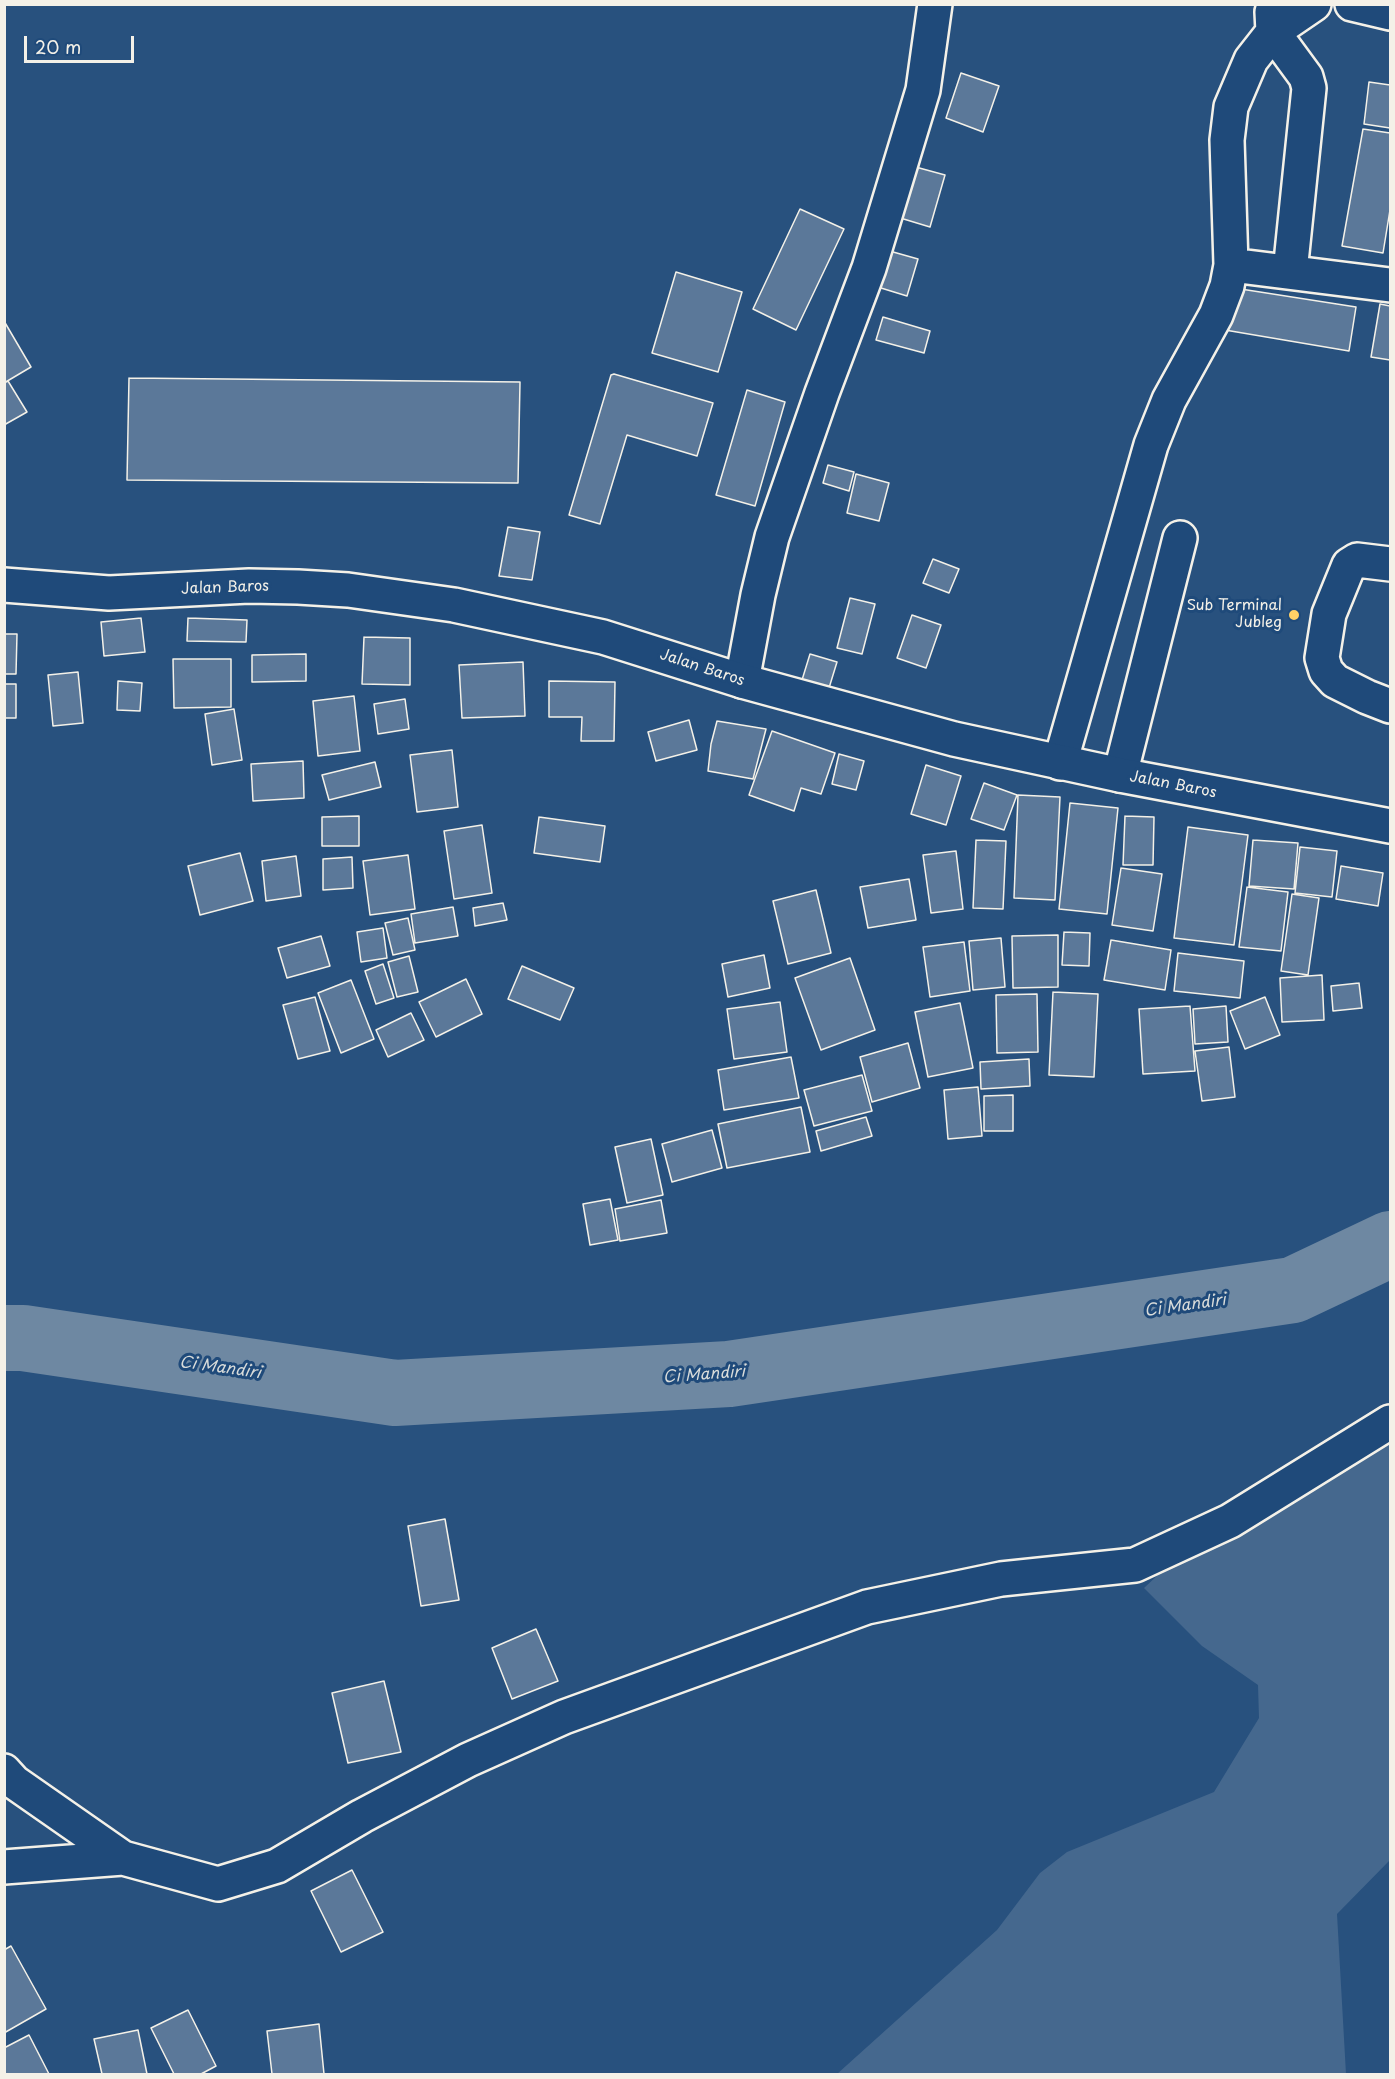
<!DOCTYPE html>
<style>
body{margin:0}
#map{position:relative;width:1395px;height:2079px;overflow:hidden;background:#28517e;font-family:"Playpen Sans",sans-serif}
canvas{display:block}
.frame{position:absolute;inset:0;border:6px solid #f4f1e8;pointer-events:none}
.scale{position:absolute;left:24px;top:36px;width:110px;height:27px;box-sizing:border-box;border:3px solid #f4f1e8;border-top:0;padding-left:8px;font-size:18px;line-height:21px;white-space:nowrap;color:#f4f1e8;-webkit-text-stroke:4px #1f4a7a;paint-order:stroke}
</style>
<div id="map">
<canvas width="1395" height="2079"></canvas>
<div class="frame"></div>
<div class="scale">20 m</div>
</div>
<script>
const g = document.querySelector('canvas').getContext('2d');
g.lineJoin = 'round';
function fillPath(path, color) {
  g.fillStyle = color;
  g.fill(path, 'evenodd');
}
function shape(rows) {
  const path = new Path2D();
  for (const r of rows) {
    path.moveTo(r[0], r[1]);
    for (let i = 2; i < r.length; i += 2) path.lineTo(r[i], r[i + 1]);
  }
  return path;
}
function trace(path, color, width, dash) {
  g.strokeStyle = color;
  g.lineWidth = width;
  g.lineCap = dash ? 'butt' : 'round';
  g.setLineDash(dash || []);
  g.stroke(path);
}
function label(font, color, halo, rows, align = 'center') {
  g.font = font + ' "Playpen Sans",sans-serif';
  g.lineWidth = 6;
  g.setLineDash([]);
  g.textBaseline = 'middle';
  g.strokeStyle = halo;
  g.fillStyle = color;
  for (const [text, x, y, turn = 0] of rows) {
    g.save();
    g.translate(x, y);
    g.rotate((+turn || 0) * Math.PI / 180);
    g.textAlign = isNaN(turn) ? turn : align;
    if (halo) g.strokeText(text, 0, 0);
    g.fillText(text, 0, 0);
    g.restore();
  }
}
fillPath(shape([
 [1390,1436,1390,1860,1337,1914,1346,2074,837,2074,997,1930,1040,1873,1067,1852,1214,1792,1259,1718,1258,1685,1202,1646,1144,1588,1190,1545]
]), '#45688e');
trace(shape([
 [4,1338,23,1338,395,1393,729,1374,1293,1290,1390,1244]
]), '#6e88a2', 66);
const building = shape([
 [961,73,999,86,983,132,946,118,961,73],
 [1369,82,1390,85,1390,128,1364,124,1369,82],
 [1363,129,1390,133,1390,210,1383,253,1342,246,1363,129],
 [912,166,945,175,930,227,897,217,912,166],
 [800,209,844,229,796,330,753,309,800,209],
 [879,248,918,259,907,296,868,284,879,248],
 [676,272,742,292,718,372,652,353,676,272],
 [1228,287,1356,307,1349,351,1219,329,1228,287],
 [1380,304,1390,306,1390,360,1371,357,1380,304],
 [883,317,930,331,924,353,876,340,883,317],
 [4,321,31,367,4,383,4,321],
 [614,374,713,403,697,456,627,435,600,524,569,515,611,375,614,374],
 [129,378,520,382,518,483,127,480,129,378],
 [8,381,27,412,4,425,4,383,8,381],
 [747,390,785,402,755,506,716,495,747,390],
 [828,465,854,472,849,491,823,483,828,465],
 [856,474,889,483,879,521,847,513,856,474],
 [508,527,540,532,532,580,499,576,508,527],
 [933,559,959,569,949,593,923,583,933,559],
 [850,598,875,604,862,654,837,648,850,598],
 [912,615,941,625,926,668,897,658,912,615],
 [141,618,145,652,104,656,101,622,141,618],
 [188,618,247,620,246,642,187,641,188,618],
 [4,634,17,634,16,674,4,674,4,634],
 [364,637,410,638,410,685,362,684,364,637],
 [306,654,306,681,252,682,252,655,306,654],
 [810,654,837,662,829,688,802,680,810,654],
 [173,659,231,659,231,707,174,708,173,659],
 [523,662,525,716,462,718,459,665,523,662],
 [78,672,83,723,53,726,48,675,78,672],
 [118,681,142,683,140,711,117,710,118,681],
 [549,681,615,682,614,741,581,741,582,717,549,717,549,681],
 [4,684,16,684,16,718,4,718,4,684],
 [354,696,360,751,318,756,313,701,354,696],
 [405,699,409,729,378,734,374,704,405,699],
 [234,709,242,760,212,765,205,714,234,709],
 [689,720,697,750,656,761,648,732,689,720],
 [717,721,766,729,753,779,708,771,711,744,717,721],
 [772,731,835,753,821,794,801,788,794,811,749,795,772,731],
 [452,750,458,807,417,812,410,755,452,750],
 [839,754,864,761,856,790,832,784,839,754],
 [303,761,304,798,253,801,251,764,303,761],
 [375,762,381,787,329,800,322,775,375,762],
 [926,765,961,776,946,825,911,814,926,765],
 [984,783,1017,795,1004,830,971,819,984,783],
 [1018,795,1060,797,1055,900,1014,898,1018,795],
 [1070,803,1118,808,1107,914,1059,909,1070,803],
 [359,816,359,846,322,846,322,817,359,816],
 [1125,816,1154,817,1153,865,1123,865,1125,816],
 [539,817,605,826,600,862,534,853,539,817],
 [482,825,492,893,454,899,444,831,482,825],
 [1188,827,1248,835,1234,945,1174,938,1188,827],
 [976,840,1006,841,1003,909,973,908,976,840],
 [1253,840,1298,843,1294,889,1249,886,1253,840],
 [1300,847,1337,851,1332,897,1295,893,1300,847],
 [956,851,963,909,931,913,923,855,956,851],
 [240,853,253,901,200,915,188,866,240,853],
 [408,855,415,909,370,915,363,861,408,855],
 [296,856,301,896,266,901,262,861,296,856],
 [352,857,353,888,323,890,323,859,352,857],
 [1341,866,1383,873,1378,906,1336,899,1341,866],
 [1121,868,1162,874,1153,931,1112,925,1121,868],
 [909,879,916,920,868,928,860,887,909,879],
 [1247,887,1288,892,1281,951,1239,947,1247,887],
 [816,890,831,953,788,964,773,901,816,890],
 [1292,894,1319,898,1308,975,1281,971,1292,894],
 [503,903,507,920,475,926,473,908,503,903],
 [453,907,458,936,415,943,411,914,453,907],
 [408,918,415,950,393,955,385,923,408,918],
 [383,928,387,958,361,962,357,932,383,928],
 [1064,932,1090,933,1089,966,1062,965,1064,932],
 [1058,935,1058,987,1013,988,1012,936,1058,935],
 [321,936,330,966,287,978,278,948,321,936],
 [1001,938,1005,987,973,990,969,941,1001,938],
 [1111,940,1171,950,1165,990,1104,980,1111,940],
 [964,942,970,991,930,997,923,947,964,942],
 [1178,953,1244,961,1240,998,1174,991,1178,953],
 [764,955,770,988,728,997,722,964,764,955],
 [409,956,418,992,397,997,388,962,409,956],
 [850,958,875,1030,821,1050,795,978,850,958],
 [383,964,394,998,376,1004,365,971,383,964],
 [522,966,574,988,560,1020,508,999,522,966],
 [1322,975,1324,1020,1282,1022,1280,978,1322,975],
 [466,979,482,1014,436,1037,419,1002,466,979],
 [351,980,374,1039,341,1053,318,993,351,980],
 [1359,983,1362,1008,1333,1011,1331,986,1359,983],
 [1053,992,1098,994,1094,1077,1049,1075,1053,992],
 [1037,994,1038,1052,997,1053,996,995,1037,994],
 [315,997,330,1051,298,1059,283,1005,315,997],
 [1265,997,1280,1035,1245,1049,1230,1011,1265,997],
 [780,1002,787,1052,734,1059,727,1009,780,1002],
 [960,1003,973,1068,928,1077,915,1012,960,1003],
 [1190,1006,1195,1071,1143,1074,1139,1009,1190,1006],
 [1226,1006,1228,1042,1195,1044,1193,1009,1226,1006],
 [411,1013,424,1040,388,1057,376,1030,411,1013],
 [908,1043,920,1088,872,1102,860,1057,908,1043],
 [1229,1047,1235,1097,1202,1101,1195,1051,1229,1047],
 [791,1057,799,1098,724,1110,718,1070,791,1057],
 [1029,1059,1030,1086,981,1089,980,1062,1029,1059],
 [862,1075,872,1111,814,1126,804,1090,862,1075],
 [978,1087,982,1136,948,1139,944,1090,978,1087],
 [1013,1095,1013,1131,984,1131,984,1096,1013,1095],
 [801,1107,810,1152,727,1168,718,1124,801,1107],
 [866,1117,872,1136,821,1151,816,1131,866,1117],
 [712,1130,722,1168,672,1182,662,1144,712,1130],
 [651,1139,663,1195,627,1203,615,1147,651,1139],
 [610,1199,618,1240,590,1245,583,1204,610,1199],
 [661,1200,667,1233,620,1241,615,1209,661,1200],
 [445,1519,459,1600,421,1606,408,1526,445,1519],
 [536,1629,558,1681,512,1699,492,1648,536,1629],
 [384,1681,401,1752,348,1763,332,1693,384,1681],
 [352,1870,383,1932,341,1952,311,1891,352,1870],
 [11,1946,46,2009,4,2033,4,1950,11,1946],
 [188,2010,216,2066,201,2074,174,2074,151,2028,188,2010],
 [319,2024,324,2074,272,2074,267,2031,319,2024],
 [138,2030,147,2074,102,2074,94,2039,138,2030],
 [29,2035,49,2074,4,2074,4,2048,29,2035]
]);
fillPath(building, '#5b7899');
trace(building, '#f4f1e8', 1.5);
const minor = shape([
 [1352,4,1390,13],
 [1272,12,1273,32,1306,77,1309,88,1290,272],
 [1231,265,1390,285],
 [1390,564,1357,560,1349,565,1329,614,1322,658,1326,671,1335,681,1367,697,1390,706],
 [742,681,758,595,772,537,822,393,869,268,923,90,935,4],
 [1060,763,1151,445,1169,400,1216,315,1227,286,1231,265,1227,140,1231,107,1251,60,1273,32,1314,4],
 [1120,775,1180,538],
 [4,1771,14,1782,123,1858],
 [4,1867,123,1858,218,1884,277,1866,362,1816,468,1760,564,1717,867,1607,1001,1579,1135,1565,1230,1521,1390,1422]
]);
const major = shape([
 [4,585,109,593,249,586,298,587,348,590,454,605,603,637,742,681,954,739,1120,775,1390,826]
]);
trace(minor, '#f4f1e8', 38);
trace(major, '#f4f1e8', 38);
trace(minor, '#1f4a7a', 33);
trace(major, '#1f4a7a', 33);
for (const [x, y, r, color] of [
 [1294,615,6,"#ffd166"]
]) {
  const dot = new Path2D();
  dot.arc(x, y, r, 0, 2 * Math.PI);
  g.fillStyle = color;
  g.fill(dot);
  trace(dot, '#1f4a7a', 2);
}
label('15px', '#f4f1e8', '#1f4a7a', [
 ["Jalan Baros",225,588,-2],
 ["Jalan Baros",702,668,18],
 ["Jalan Baros",1173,785,11]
]);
label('15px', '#f4f1e8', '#1f4a7a', [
 ["Sub Terminal",1282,606],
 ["Jubleg",1282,623]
], 'right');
label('italic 16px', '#d9dcda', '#1f4a7a', [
 ["Ci Mandiri",1185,1306,-8],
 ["Ci Mandiri",220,1368,8],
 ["Ci Mandiri",704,1375,-4]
]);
</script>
